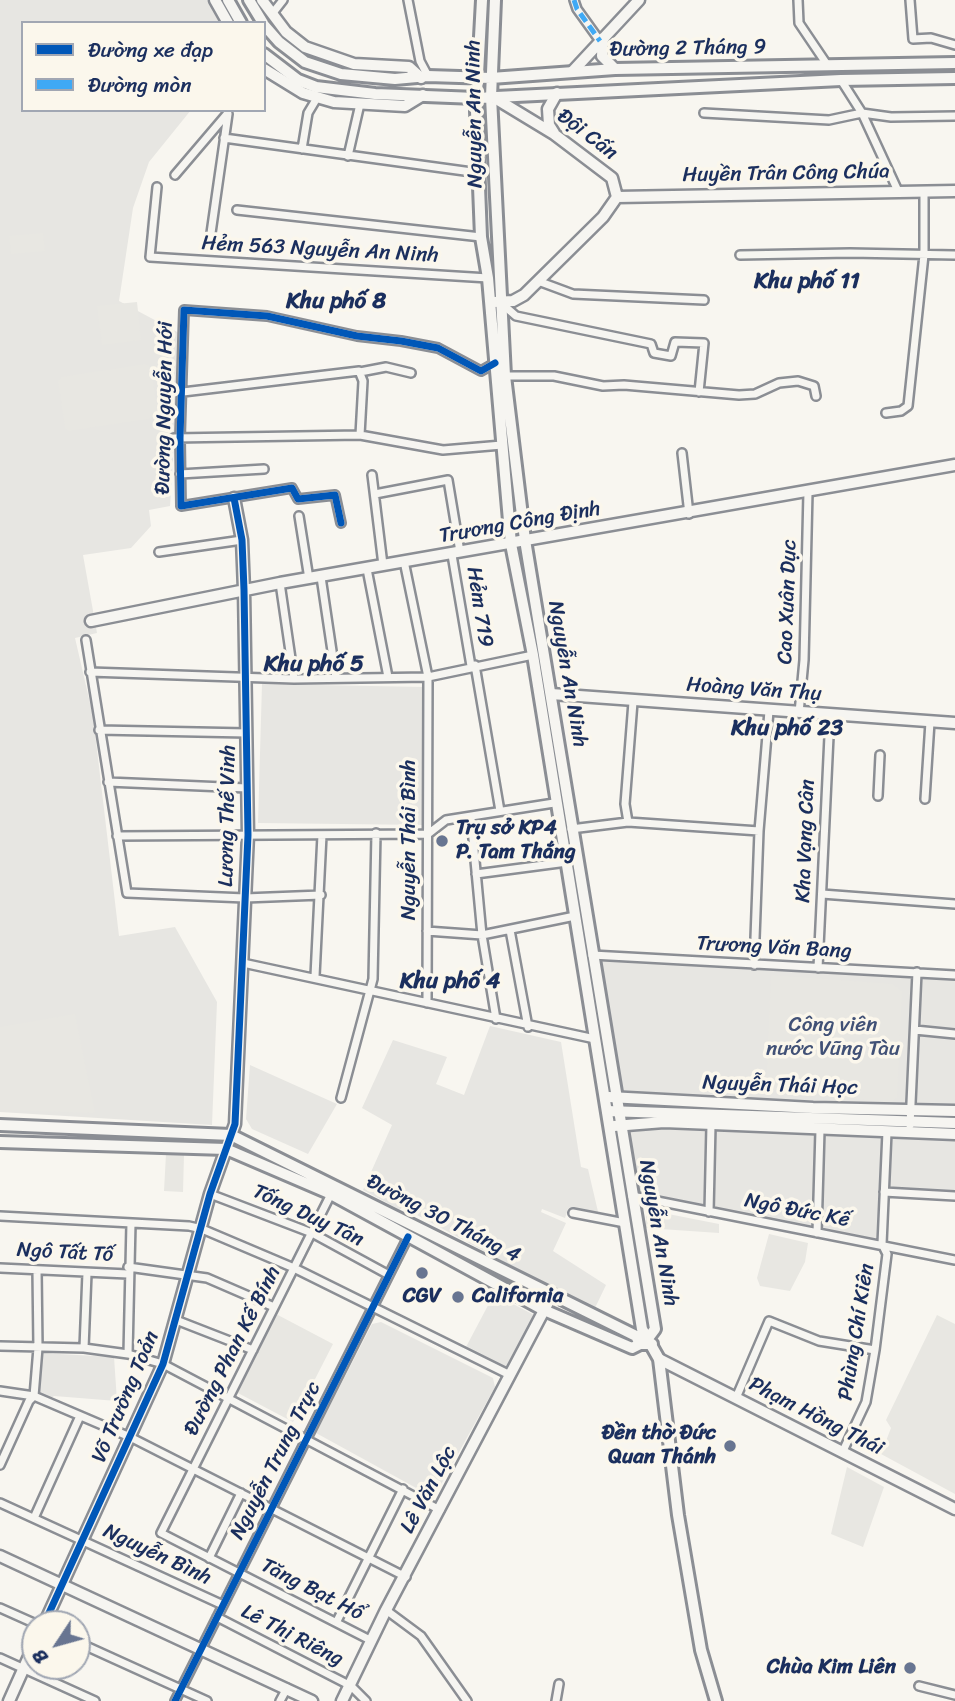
<!DOCTYPE html>
<meta charset="utf-8">
<style>
body{margin:0}
#map{position:relative;width:955px;height:1701px;overflow:hidden;background:#f8f6f0;font-family:Sriracha,sans-serif}
canvas{display:block}
.legend{position:absolute;left:21px;top:21px;width:245px;height:91px;box-sizing:border-box;background:#fbf7ec;border:2px solid #a1a7b3;margin:0;padding:9px 12px;list-style:none;font-size:21px;color:#1b2f5e}
.legend li{display:flex;align-items:center;gap:14px;height:35px}
.legend b{width:35px;border:2px solid #a1a7b3}
.north{position:absolute;left:21px;top:1610px;width:70px;height:70px;box-sizing:border-box;background:#fbf7ec;border:2px solid #a1a7b3;border-radius:50%;rotate:234deg;font-size:19px;font-weight:700;line-height:28px;text-align:center;color:#1b2f5e}
.north::after{content:'';display:block;margin:auto;width:24px;height:32px;background:#687591;clip-path:polygon(50% 0,100% 100%,50% 72%,0 100%)}
</style>
<div id="map">
<canvas width="955" height="1701"></canvas>
<ul class="legend">
<li><b style="height:9px;background:#0057b8"></b>Đường xe đạp</li>
<li><b style="height:9px;background:#3fa9f5"></b>Đường mòn</li>
</ul>
<div class="north">B</div>
</div>
<script>
const g = document.querySelector('canvas').getContext('2d');
g.lineJoin = 'round';
function fillPath(path, color) {
  g.fillStyle = color;
  g.fill(path, 'evenodd');
}
function shape(rows) {
  const path = new Path2D();
  for (const r of rows) {
    path.moveTo(r[0], r[1]);
    for (let i = 2; i < r.length; i += 2) path.lineTo(r[i], r[i + 1]);
  }
  return path;
}
function trace(path, color, width, dash) {
  g.strokeStyle = color;
  g.lineWidth = width;
  g.lineCap = dash ? 'butt' : 'round';
  g.setLineDash(dash || []);
  g.stroke(path);
}
function label(font, color, halo, rows, align = 'center') {
  g.font = font + ' Sriracha,sans-serif';
  g.lineWidth = 7;
  g.setLineDash([]);
  g.textBaseline = 'middle';
  g.strokeStyle = halo;
  g.fillStyle = color;
  for (const [text, x, y, turn = 0] of rows) {
    g.save();
    g.translate(x, y);
    g.rotate((+turn || 0) * Math.PI / 180);
    g.textAlign = isNaN(turn) ? turn : align;
    if (halo) g.strokeText(text, 0, 0);
    g.fillText(text, 0, 0);
    g.restore();
  }
}
fillPath(shape([
 [0,0,207,0,220,23,23,23,23,110,191,110,149,162,133,208,119,301,181,334,170,506,149,510,151,526,131,548,83,555,97,633,75,638,93,716,119,936,175,927,217,1002,212,1125,0,1112],
 [262,684,425,687,427,825,258,823],
 [592,955,955,974,955,1195,885,1192,882,1244,632,1196],
 [490,1026,561,1042,581,1167,588,1169,599,1216,568,1209,565,1218,542,1209,541,1212,566,1223,553,1251,606,1285,594,1310,402,1207,400,1210,363,1190,392,1125,362,1108,393,1040,447,1057,436,1084,464,1095],
 [250,1065,337,1104,308,1154,252,1129,246,1119],
 [494,1294,536,1316,508,1369,466,1347],
 [381,1322,493,1378,495,1387,438,1490,429,1495,316,1433,372,1324],
 [41,1353,114,1357,117,1401,54,1396,50,1399,38,1392]
]), '#e7e6e2');
fillPath(shape([
 [43,233,45,251,11,254,9,236],
 [137,302,141,340,102,345,97,306],
 [146,364,151,367,158,415,154,418,68,431,65,428,58,381,61,377],
 [771,975,893,984,902,991,897,1098,891,1103,766,1089],
 [75,1014,95,1113,0,1110,0,1027],
 [166,1154,184,1155,183,1192,164,1191],
 [653,1211,719,1224,719,1233,646,1228,646,1213],
 [769,1234,808,1243,805,1262,790,1291,760,1286,757,1278],
 [276,1314,333,1344,293,1422,236,1392],
 [937,1315,955,1324,955,1494,881,1454,891,1428,886,1420],
 [847,1467,884,1487,863,1547,831,1534]
]), '#e8e7e2');
const street = shape([
 [408,0,420,61,428,76],
 [574,0,577,9,600,41],
 [798,0,799,23,828,66],
 [910,0,913,39,931,38,955,45],
 [272,14,283,0],
 [841,80,862,113,898,191],
 [704,113,829,120,862,113,891,117,955,116],
 [224,138,479,173],
 [302,149,308,113,317,98],
 [348,156,360,104],
 [175,175,227,114],
 [157,187,150,257,488,278],
 [237,210,481,237],
 [211,233,228,114],
 [740,255,850,253,955,255],
 [538,281,573,294,704,300],
 [501,303,516,316,651,344,654,353,671,356,675,342,704,343,699,392],
 [360,372,386,367,411,373],
 [505,376,554,376,603,386,624,385,739,395,755,394,779,383,798,381,814,386,816,396],
 [183,392,359,371,363,381,360,435],
 [886,413,901,411,908,406,924,255,924,191],
 [174,438,360,435,443,450,502,445],
 [682,453,689,514],
 [180,474,264,469],
 [372,475,383,565],
 [375,494,448,480,460,552],
 [299,516,309,579],
 [341,523,335,495,298,499,292,488,181,506,180,438,184,310,267,316,357,336,401,341,438,348,481,371,495,363],
 [159,552,242,540],
 [452,555,471,666],
 [404,561,428,677,427,1003],
 [367,569,388,677],
 [321,577,336,678],
 [280,583,294,679],
 [86,640,127,893,245,898,321,895],
 [475,665,500,811],
 [90,672,294,679,428,677,533,655],
 [799,713,804,660,808,492],
 [99,730,247,733],
 [108,782,247,788],
 [878,796,880,755],
 [925,799,930,722],
 [471,818,482,935,496,1019],
 [628,822,625,804,633,702],
 [571,829,628,822,759,831],
 [117,836,428,834,446,820,554,803],
 [476,874,567,862],
 [822,894,955,904],
 [510,930,528,1027],
 [427,931,482,935,575,916],
 [592,955,955,975],
 [243,963,595,1039],
 [754,965,759,831,769,711],
 [818,968,830,715],
 [315,976,322,835],
 [915,1030,955,1034],
 [341,1098,373,979,376,833],
 [910,1125,917,972],
 [332,1192,161,1533,372,1641],
 [884,1192,955,1196],
 [210,1194,312,1233,389,1275],
 [632,1196,955,1260],
 [709,1212,711,1125],
 [573,1213,625,1223],
 [0,1216,189,1226,202,1229,294,1268,510,1375],
 [817,1233,820,1130],
 [128,1267,207,1278,274,1307],
 [0,1268,128,1274],
 [176,1320,253,1350],
 [0,1346,84,1348,128,1354,163,1364,440,1510],
 [84,1348,87,1273],
 [128,1354,131,1223],
 [0,1391,34,1396,130,1437,406,1577],
 [736,1398,769,1321,819,1341,875,1350],
 [843,1451,866,1402,875,1350,887,1254,882,1244,887,1132],
 [0,1465,29,1401,34,1396,38,1348,37,1270],
 [0,1503,223,1605],
 [34,1518,80,1416],
 [209,1558,241,1493],
 [0,1608,36,1624],
 [386,1610,421,1636,467,1701],
 [217,1617,351,1686,366,1701],
 [337,1621,403,1489],
 [77,1642,207,1701],
 [0,1658,95,1701],
 [919,1686,955,1695],
 [175,1701,408,1237],
 [280,1701,287,1688],
 [556,1701,559,1684]
]);
const secondary = shape([
 [215,0,228,23],
 [262,0,286,32,305,47,354,64,409,67,421,78],
 [603,38,602,56,615,69],
 [264,69,303,93,334,102,405,106,423,95],
 [572,72,639,0],
 [493,97,554,134,612,178,617,197,603,217,524,295,513,301,494,302],
 [554,133,549,125,548,109,557,93],
 [617,197,955,191],
 [91,621,280,583,955,465],
 [551,694,955,723],
 [609,1097,813,1108,955,1111],
 [607,1111,955,1123],
 [614,1126,664,1122,955,1134],
 [659,1359,955,1509],
 [0,1556,312,1701],
 [44,1624,163,1364,210,1194,235,1124,248,835,244,590,242,540,234,498],
 [9,1701,35,1643],
 [342,1701,386,1610,551,1297]
]);
const primary = shape([
 [228,0,241,23],
 [249,0,263,23],
 [482,0,476,111,481,237,488,278,511,544,533,655,642,1329,659,1359,678,1515,701,1650,716,1701],
 [495,0,491,97,505,376,525,540,655,1329,649,1337],
 [264,25,279,42,305,62,341,74,395,79,428,76,491,78,615,69,955,63],
 [264,54,298,80,316,87,375,94,476,98,841,80,955,78],
 [0,1125,231,1135,636,1336,640,1344],
 [0,1142,226,1149,331,1194,544,1310,632,1348,640,1344,652,1344]
]);
trace(street, '#8b8e94', 12);
trace(secondary, '#8b8e94', 15);
trace(primary, '#8b8e94', 16);
trace(street, '#f6f5f1', 7);
trace(secondary, '#f6f5f1', 10);
trace(primary, '#f6f5f1', 10);
trace(shape([
 [574,0,577,9,600,41]
]), '#3fa9f5', 5, [10, 5]);
trace(shape([
 [341,523,335,495,298,499,292,488,181,506,180,438,184,310,267,316,357,336,401,341,438,348,481,371,495,363],
 [44,1624,163,1364,210,1194,235,1124,248,835,244,590,242,540,234,498],
 [175,1701,408,1237]
]), '#0057b8', 7);
for (const [x, y, r, color] of [
 [442,841,7,"#687591"],
 [422,1273,7,"#687591"],
 [458,1297,7,"#687591"],
 [730,1446,7,"#687591"],
 [910,1668,7,"#687591"]
]) {
  const dot = new Path2D();
  dot.arc(x, y, r, 0, 2 * Math.PI);
  g.fillStyle = color;
  g.fill(dot);
  trace(dot, '#fbf7ec', 2.5);
}
label('21px', '#1b2f5e', '#fbf7ec', [
 ["Đường 2 Tháng 9",688,49,-1],
 ["Nguyễn An Ninh",475,114,-91],
 ["Đội Cấn",587,135,37],
 ["Huyền Trân Công Chúa",786,174,-1],
 ["Hẻm 563 Nguyễn An Ninh",320,250,3],
 ["Đường Nguyễn Hới",165,408,-89],
 ["Trương Công Định",520,523,-10],
 ["Cao Xuân Dục",788,602,-88],
 ["Hẻm 719",479,607,81],
 ["Nguyễn An Ninh",567,674,80],
 ["Hoàng Văn Thụ",754,690,4],
 ["Lương Thế Vinh",228,816,-89],
 ["Nguyễn Thái Bình",410,840,-90],
 ["Kha Vạng Cân",806,841,-88],
 ["Trương Văn Bang",774,948,3],
 ["Nguyễn Thái Học",780,1086,2],
 ["Ngô Đức Kế",797,1211,11],
 ["Tống Duy Tân",308,1216,25],
 ["Đường 30 Tháng 4",443,1219,27],
 ["Nguyễn An Ninh",658,1233,80],
 ["Ngô Tất Tố",65,1253,3],
 ["Phùng Chí Kiên",857,1332,-81],
 ["Đường Phan Kế Bính",233,1351,-63],
 ["Võ Trường Toản",126,1397,-67],
 ["Phạm Hồng Thái",816,1417,27],
 ["Nguyễn Trung Trực",276,1461,-63],
 ["Lê Văn Lộc",429,1490,-62],
 ["Nguyễn Bình",157,1555,25],
 ["Tăng Bạt Hổ",312,1590,27],
 ["Lê Thị Riêng",292,1636,27]
]);
label('bold 21px', '#1b2f5e', '#fbf7ec', [
 ["Trụ sở KP4",456,829],
 ["P. Tam Thắng",456,853],
 ["CGV",422,1297,"center"],
 ["California",472,1297],
 ["Đền thờ Đức",716,1434,"right"],
 ["Quan Thánh",716,1458,"right"],
 ["Chùa Kim Liên",896,1668,"right"]
], 'left');
label('21px', '#415176', '#fbf7ec', [
 ["Công viên",833,1026],
 ["nước Vũng Tàu",833,1050]
]);
label('bold 23px', '#1b2f5e', '#fbf7ec', [
 ["Khu phố 11",807,282],
 ["Khu phố 8",336,302],
 ["Khu phố 5",314,665],
 ["Khu phố 23",787,729],
 ["Khu phố 4",450,982]
]);
</script>
